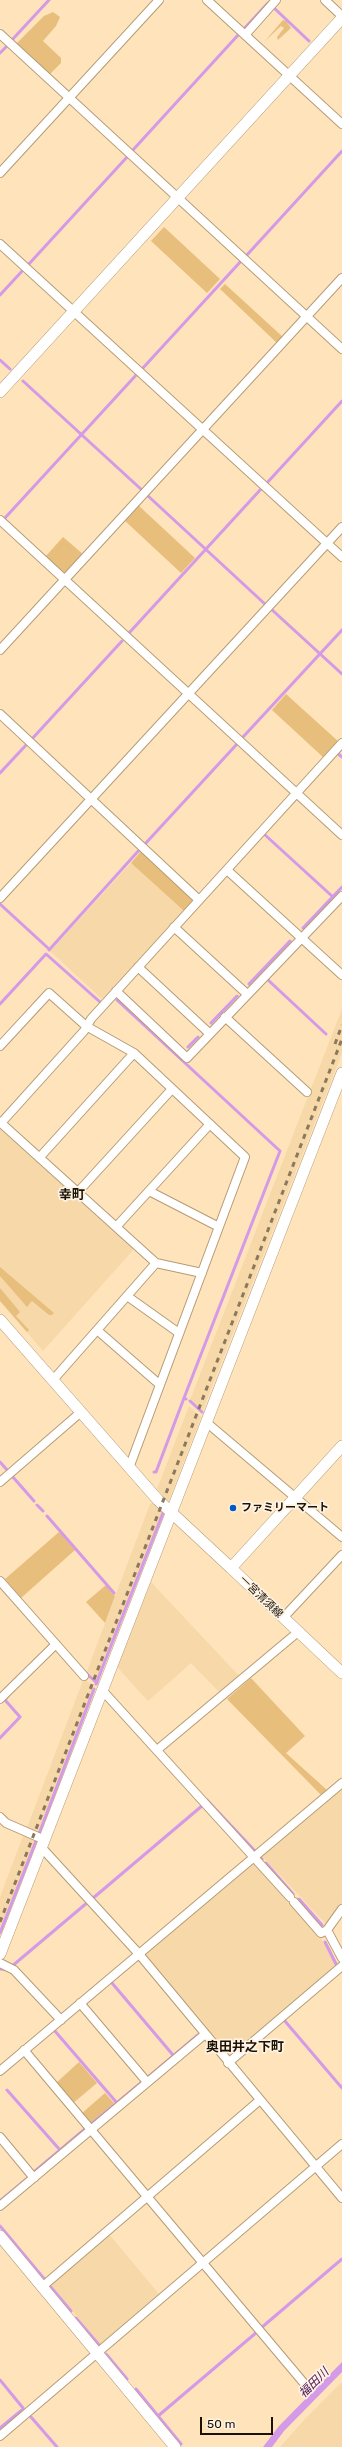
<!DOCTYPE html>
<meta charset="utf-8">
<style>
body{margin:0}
#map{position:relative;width:342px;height:2447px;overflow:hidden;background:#fee3bb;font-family:Rubik,sans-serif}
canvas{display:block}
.scale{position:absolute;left:200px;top:2417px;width:73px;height:18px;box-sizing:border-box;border:2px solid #1b1204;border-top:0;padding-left:5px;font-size:12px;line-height:14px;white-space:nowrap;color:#1b1204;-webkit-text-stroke:3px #fef3e3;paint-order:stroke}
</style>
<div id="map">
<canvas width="342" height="2447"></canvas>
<div class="scale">50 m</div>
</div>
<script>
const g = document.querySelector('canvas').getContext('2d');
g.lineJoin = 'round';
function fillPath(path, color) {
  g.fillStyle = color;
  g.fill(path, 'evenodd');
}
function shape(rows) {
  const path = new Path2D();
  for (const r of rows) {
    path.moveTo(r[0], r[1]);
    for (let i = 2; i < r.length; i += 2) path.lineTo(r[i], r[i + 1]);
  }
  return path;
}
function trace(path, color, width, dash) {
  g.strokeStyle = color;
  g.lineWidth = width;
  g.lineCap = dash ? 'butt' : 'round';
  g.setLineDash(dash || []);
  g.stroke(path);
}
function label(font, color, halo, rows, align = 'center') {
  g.font = font + ' Rubik,"Noto Sans JP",sans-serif';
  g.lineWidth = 3.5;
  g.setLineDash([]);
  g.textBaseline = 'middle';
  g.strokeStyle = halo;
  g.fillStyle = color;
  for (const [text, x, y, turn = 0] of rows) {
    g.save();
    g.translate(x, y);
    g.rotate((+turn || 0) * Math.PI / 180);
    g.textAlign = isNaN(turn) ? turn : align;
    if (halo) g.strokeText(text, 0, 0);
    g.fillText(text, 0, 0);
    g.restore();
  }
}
fillPath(shape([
 [131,863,184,911,102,999,50,951],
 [342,1009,342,1053,203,1410,190,1400],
 [0,1127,134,1249,43,1351,0,1301],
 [189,1406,201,1417,169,1500,167,1500,157,1489],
 [153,1503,162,1512,97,1680,87,1671,150,1504],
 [151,1582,241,1678,221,1694,191,1663,148,1701,117,1667],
 [84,1678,94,1688,38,1834,26,1830],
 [342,1787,342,1903,326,1924,261,1855],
 [23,1836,35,1840,0,1931,0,1897],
 [255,1861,316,1930,337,1965,229,2057,143,1956],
 [108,2233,159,2294,100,2344,49,2283],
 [342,2382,342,2447,280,2447,305,2419]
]), '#f7d8a9');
fillPath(shape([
 [53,12,60,17,56,26,43,41,61,58,61,63,48,76,15,45,44,16],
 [283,20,286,21,291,28,278,40,277,37,284,28,281,26,265,41],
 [164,227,220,279,207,293,151,241],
 [225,284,284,338,278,344,220,289],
 [138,505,195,558,181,573,124,520],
 [63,537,84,555,68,573,62,573,45,557],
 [286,694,339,742,324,758,272,710],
 [143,849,194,900,184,911,131,863],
 [0,1267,54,1313,52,1315,49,1315,32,1301,27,1307,0,1276],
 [0,1288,20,1312,16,1316,29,1330,27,1332,0,1301],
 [59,1532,75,1550,21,1598,5,1579],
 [106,1585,115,1596,105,1623,86,1602],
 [251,1678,305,1736,286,1753,327,1790,321,1795,227,1699],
 [79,2062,97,2083,72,2104,55,2084],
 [105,2093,114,2103,89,2124,81,2114]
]), '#e8be7c');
fillPath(shape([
 [342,2362,342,2372,284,2431,272,2447,263,2447,279,2426]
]), '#d499e7');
trace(shape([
 [273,7,309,41],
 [243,30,268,3],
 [11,41,49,0],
 [0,53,8,45],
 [132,151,239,34],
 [246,256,342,151],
 [28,265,128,156],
 [0,295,24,269],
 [0,360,10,369],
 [142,369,242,260],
 [23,381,143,491],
 [266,484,342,401],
 [147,495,266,605],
 [4,519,138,373],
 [270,608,342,674],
 [129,633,261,489],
 [243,737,342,630],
 [31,740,122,641],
 [337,753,342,757],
 [0,773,27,744],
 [264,834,333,897],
 [145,844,237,744],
 [0,904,49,949],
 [303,928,342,887],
 [49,950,141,848],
 [267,979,326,1034],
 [249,984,290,941],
 [117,1000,280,1151,184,1398],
 [0,1004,46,954,100,1002],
 [211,1023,237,996],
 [188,1047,198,1037],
 [190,1401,202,1412],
 [0,1462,8,1471],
 [154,1472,156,1472,184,1398,186,1399],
 [12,1476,34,1501],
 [37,1505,43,1511],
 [47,1516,114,1593],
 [86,1673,97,1683],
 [96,1684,163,1513],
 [0,1738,20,1717,5,1700,7,1697],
 [207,1800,255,1851],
 [39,1834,94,1689],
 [259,1856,262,1859],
 [266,1863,293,1894],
 [92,1899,203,1805],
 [299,1899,322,1925],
 [0,1933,36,1841],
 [325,1942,337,1966],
 [11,1967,88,1902],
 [1,1969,8,1970],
 [112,1983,173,2055],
 [284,2020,342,2088],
 [54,2030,117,2103],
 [147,2078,198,2035],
 [7,2090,60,2150],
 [90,2125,142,2082],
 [34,2172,85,2129],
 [0,2201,29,2177],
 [0,2226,46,2281],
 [49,2285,71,2311],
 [76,2318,100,2346],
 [261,2328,342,2259],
 [106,2354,127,2379],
 [0,2380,23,2408],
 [136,2389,181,2444],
 [158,2416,257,2332],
 [31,2417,57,2447],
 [0,2428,22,2410]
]), '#d499e7', 3);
const street = shape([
 [207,0,342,124],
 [325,0,342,16],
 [0,34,342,349],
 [245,35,276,0],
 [0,173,159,0],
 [0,244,342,557],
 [0,520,342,835],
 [0,650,342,278],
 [0,714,199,900],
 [227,870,342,975],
 [0,898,342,527],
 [174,927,247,994],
 [138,967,209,1033],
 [116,991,187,1058,342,896],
 [225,1017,307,1092],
 [0,1046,49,993,86,1026,134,1053,245,1157,129,1468],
 [0,1122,156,1263,53,1380],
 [1,1123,84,1031,91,1019,342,743],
 [40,1157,134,1053],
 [149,1191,219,1227],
 [78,1192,172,1089],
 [116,1227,210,1124],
 [156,1263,202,1273],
 [127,1296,179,1333],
 [97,1330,159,1384],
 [206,1422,342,1537],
 [0,1482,81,1412],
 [0,1581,84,1676],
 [283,1618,342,1555],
 [102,1690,290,1897],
 [0,1699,56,1644],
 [157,1750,298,1632],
 [0,1817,6,1823,45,1840],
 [42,1848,139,1954,342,2198],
 [294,1902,321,1933,327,1930,342,1958],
 [327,1930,342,1909],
 [0,1963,14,1970,61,2020],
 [80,2003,147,2082],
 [24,2050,308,2388],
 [228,2063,342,1966],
 [0,2071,342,1783],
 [0,2137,34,2178],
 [0,2206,204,2035],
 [42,2287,260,2100],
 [0,2436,342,2144]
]);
const secondary = shape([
 [0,392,342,18],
 [0,1320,158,1500,231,1568],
 [342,1446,231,1568,342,1673],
 [0,1954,342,1073],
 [0,2236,175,2447]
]);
trace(street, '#b59c76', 10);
trace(secondary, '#b59c76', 12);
trace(street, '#fff', 8);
trace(secondary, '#fff', 11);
trace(shape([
 [335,1044,342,1025],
 [0,1922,342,1039]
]), '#8b795e', 3, [5, 5]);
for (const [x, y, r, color] of [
 [233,1508,4,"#0058c1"]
]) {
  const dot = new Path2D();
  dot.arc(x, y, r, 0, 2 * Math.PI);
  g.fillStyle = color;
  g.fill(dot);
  trace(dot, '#fef3e3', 1.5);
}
label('bold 11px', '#1b1204', '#fef3e3', [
 ["ファミリーマート",241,1508]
], 'left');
label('11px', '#1b1204', '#fef3e3', [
 ["一宮清須線",261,1597,44]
]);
label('italic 12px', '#481056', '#fef3e3', [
 ["福田川",314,2383,-45]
]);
label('bold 13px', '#1b1204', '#fef3e3', [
 ["幸町",72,1195],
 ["奥田井之下町",245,2047]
]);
</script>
